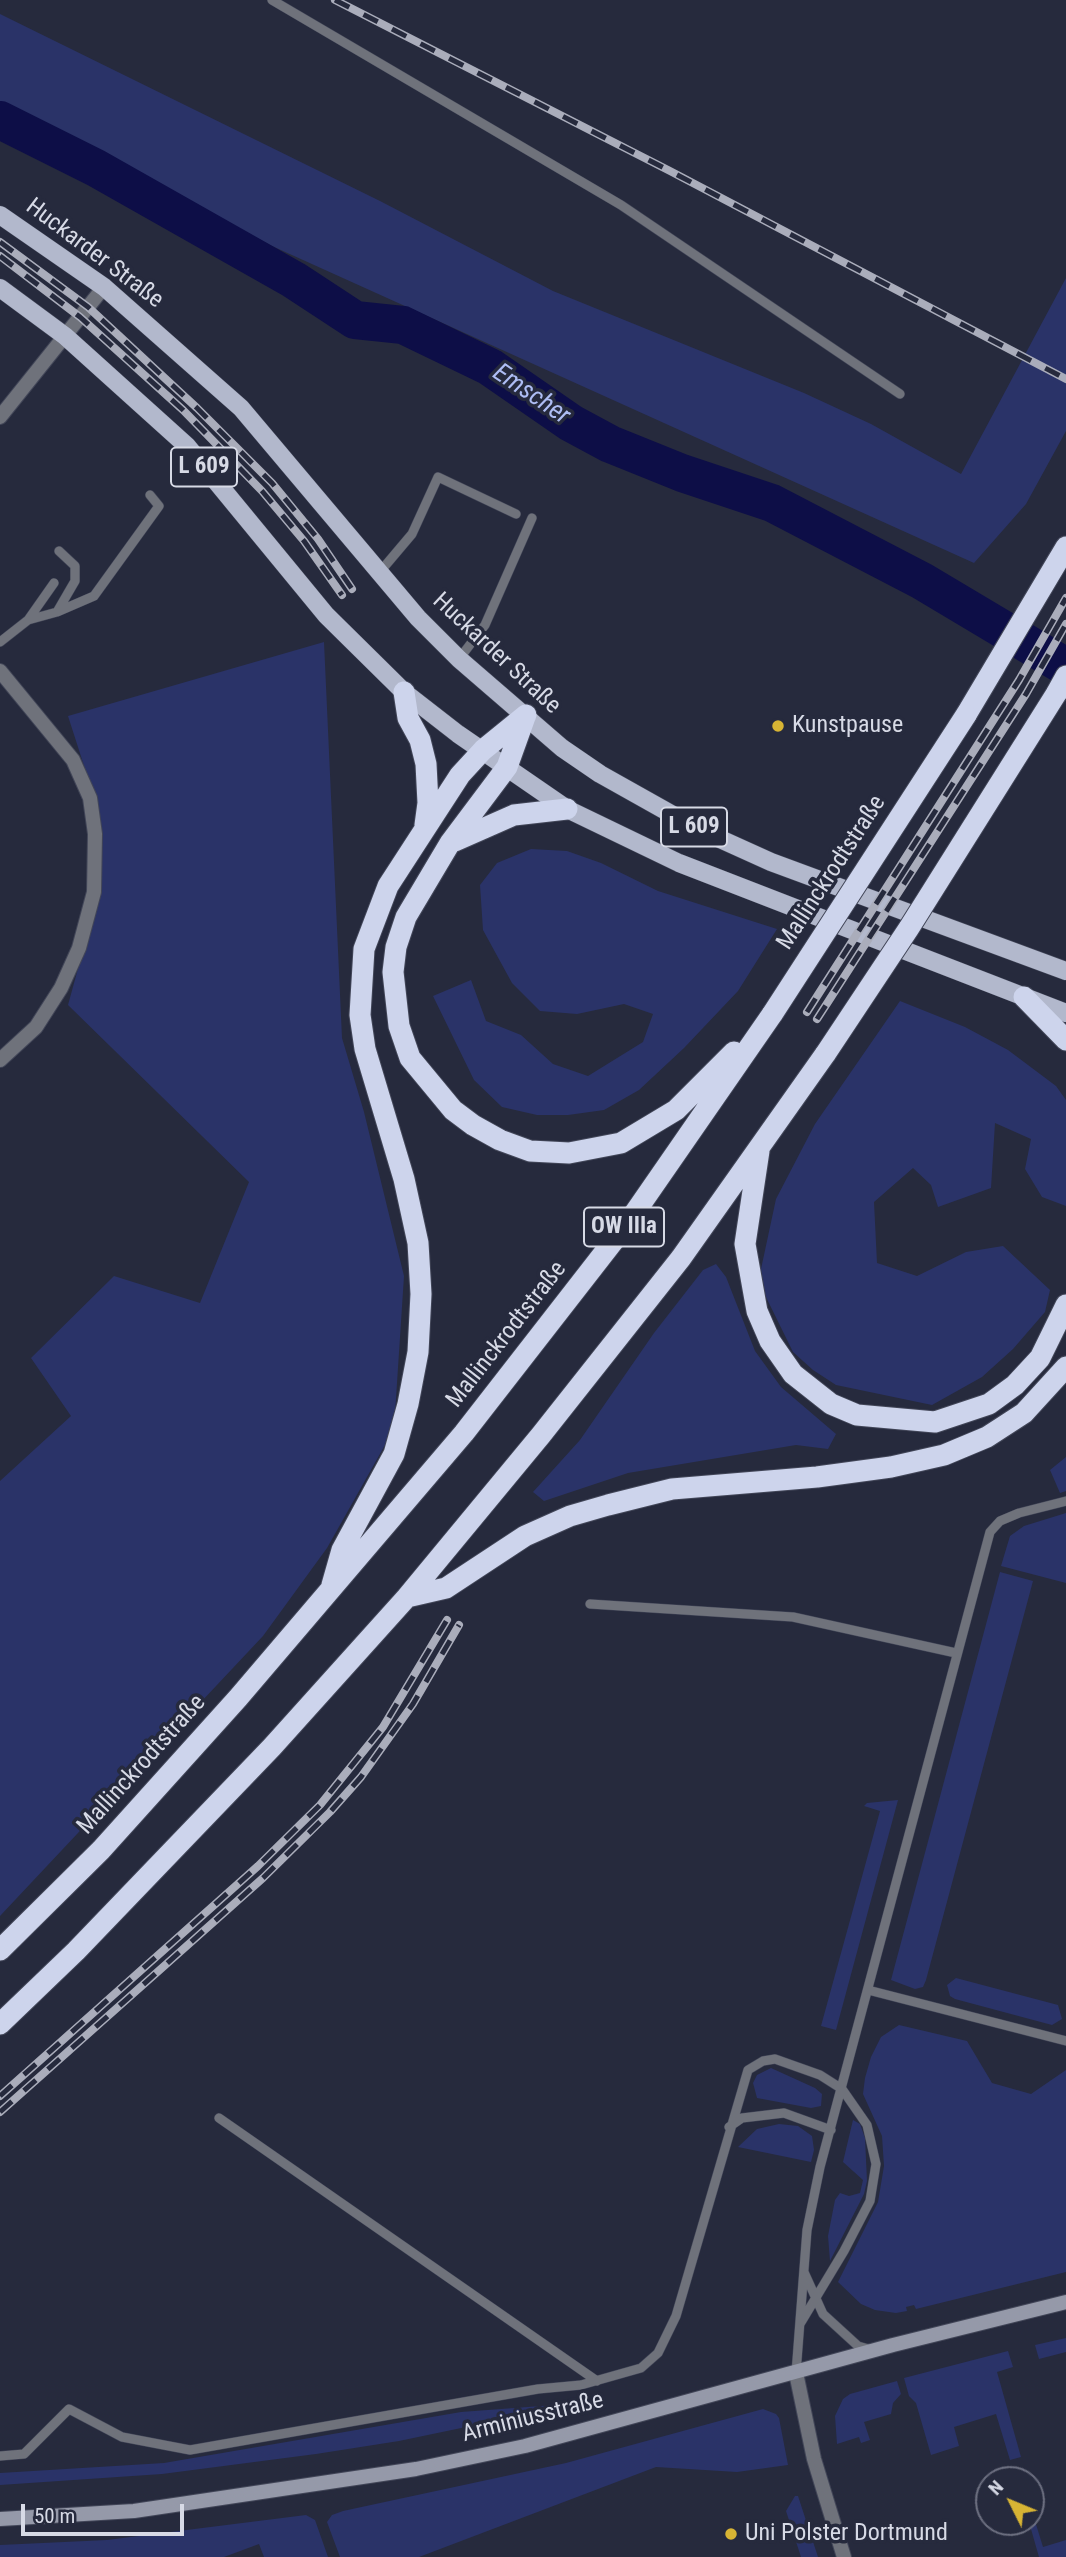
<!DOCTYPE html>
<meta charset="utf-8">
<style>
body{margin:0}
#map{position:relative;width:1066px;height:2557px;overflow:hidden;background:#262a3d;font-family:"Roboto Condensed",sans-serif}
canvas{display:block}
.north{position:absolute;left:975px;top:2466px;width:70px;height:70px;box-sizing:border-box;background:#262a3d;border:2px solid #6d7081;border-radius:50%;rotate:313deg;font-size:19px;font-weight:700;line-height:28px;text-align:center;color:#d7dae6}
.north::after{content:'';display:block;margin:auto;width:24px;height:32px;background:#d7b434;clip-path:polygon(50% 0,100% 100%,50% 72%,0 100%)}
.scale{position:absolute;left:21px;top:2504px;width:163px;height:32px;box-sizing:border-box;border:4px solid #d7dae6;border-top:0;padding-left:9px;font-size:21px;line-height:24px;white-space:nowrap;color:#d7dae6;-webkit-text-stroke:5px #262a3d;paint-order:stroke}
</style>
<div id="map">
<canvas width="1066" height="2557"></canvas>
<div class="north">N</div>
<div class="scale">50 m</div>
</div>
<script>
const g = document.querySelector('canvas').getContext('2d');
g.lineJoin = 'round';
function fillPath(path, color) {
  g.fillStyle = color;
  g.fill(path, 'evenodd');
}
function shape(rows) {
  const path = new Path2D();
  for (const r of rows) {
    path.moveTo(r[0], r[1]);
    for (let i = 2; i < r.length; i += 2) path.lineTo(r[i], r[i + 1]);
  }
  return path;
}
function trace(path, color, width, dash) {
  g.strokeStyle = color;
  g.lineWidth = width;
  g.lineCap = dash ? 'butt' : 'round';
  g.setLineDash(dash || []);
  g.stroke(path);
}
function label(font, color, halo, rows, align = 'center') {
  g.font = font + ' "Roboto Condensed",sans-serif';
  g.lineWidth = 7;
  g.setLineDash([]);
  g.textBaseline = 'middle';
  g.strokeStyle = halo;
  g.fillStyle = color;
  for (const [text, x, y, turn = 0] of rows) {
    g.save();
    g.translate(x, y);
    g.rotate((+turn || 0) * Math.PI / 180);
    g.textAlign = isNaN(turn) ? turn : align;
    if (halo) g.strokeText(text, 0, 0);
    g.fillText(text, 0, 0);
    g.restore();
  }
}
fillPath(shape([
 [0,14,380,201,553,291,804,393,871,424,961,474,1066,278,1066,431,1026,504,974,563,272,246,0,104],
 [324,642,342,1038,364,1112,404,1276,394,1429,327,1548,263,1636,0,1916,0,1481,71,1416,31,1358,114,1276,200,1303,249,1182,68,1005,98,896,96,803,68,716],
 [531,849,567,851,601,863,658,891,777,929,738,991,684,1048,639,1090,604,1110,568,1115,537,1115,502,1107,474,1080,433,996,471,980,486,1021,521,1035,553,1064,588,1076,643,1042,653,1014,624,1004,577,1014,540,1011,512,983,483,930,480,885,497,863],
 [900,1001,965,1027,1008,1050,1056,1086,1066,1100,1066,1206,1042,1197,1025,1169,1031,1139,995,1123,991,1188,938,1207,931,1185,913,1168,874,1202,877,1263,917,1276,966,1252,1003,1246,1050,1290,1045,1312,1013,1349,982,1377,932,1405,836,1385,813,1370,793,1352,762,1289,761,1269,776,1199,815,1124],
 [716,1264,726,1277,755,1351,781,1387,836,1434,828,1449,796,1445,628,1473,544,1501,533,1492,580,1440,654,1333,703,1270],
 [1066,1457,1066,1491,1060,1493,1050,1470],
 [1066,1513,1066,1583,1001,1566,1010,1536,1024,1526],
 [1000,1572,1033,1581,926,1980,923,1987,915,1989,891,1980],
 [898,1800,836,2030,821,2026,880,1811,864,1806,867,1803],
 [956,1978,1058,2005,1062,2019,1052,2025,955,1999,950,1996,947,1985],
 [899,2025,967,2041,992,2083,1031,2094,1066,2070,1066,2272,916,2309,914,2305,906,2307,907,2311,896,2313,875,2310,861,2304,838,2282,878,2202,884,2166,882,2136,863,2094,865,2078,871,2057,881,2037],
 [771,2068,815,2088,822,2094,821,2106,811,2108,757,2098,753,2083,757,2075],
 [853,2120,860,2124,865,2138,867,2181,864,2194,830,2261,828,2236,835,2200,840,2193,849,2196,860,2193,863,2180,843,2162],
 [779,2124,798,2126,812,2136,814,2150,811,2162,738,2147,757,2129],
 [1066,2338,1066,2352,1039,2359,1035,2345],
 [1008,2351,1013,2367,997,2372,1021,2457,1010,2460,996,2414,954,2427,959,2446,931,2455,916,2403,909,2396,904,2378],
 [897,2381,901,2394,893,2403,891,2414,864,2422,870,2440,861,2443,859,2437,837,2444,835,2416,843,2399,850,2394],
 [581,2403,399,2441,316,2454,162,2474,0,2485,0,2473,164,2463,461,2412],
 [763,2409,776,2414,779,2418,788,2465,737,2472,656,2467,419,2557,340,2557,327,2522,332,2515,343,2511,566,2463],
 [795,2496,798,2496,818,2557,801,2557,786,2511],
 [1031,2508,1043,2547,1066,2540,1066,2557,1039,2557,1029,2522],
 [306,2515,315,2520,328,2557,264,2557,259,2544,224,2557,0,2557,0,2545,107,2540]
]), '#2a3368');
trace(shape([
 [0,120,96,168,294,280,355,320,403,325,490,367,571,423,610,444,682,473,772,503,922,581,1066,667]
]), '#0d0e47', 38);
const lane = shape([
 [272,0,621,205,900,394],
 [379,573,412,534,438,477,516,514],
 [57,612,75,581,75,566,59,551],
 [28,620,54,583],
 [0,642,28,620,57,612,94,596,159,506,150,495],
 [459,659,485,625,532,518],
 [590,1604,793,1617,956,1653],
 [868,1990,1066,2041],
 [219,2118,597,2381],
 [729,2127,742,2118,784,2113,831,2130],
 [804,2272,823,2314,858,2346,872,2350],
 [796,2373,807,2230,820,2167,990,1532,1000,1521,1019,1513,1066,1501],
 [0,2456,24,2454,69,2409,122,2437,190,2450,538,2389,581,2385,641,2368,658,2353,676,2316,748,2070,763,2061,775,2059,820,2075,842,2089,867,2125,876,2164,870,2201,844,2251,800,2324]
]);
const street = shape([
 [0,417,104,287],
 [0,671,73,760,90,798,95,834,94,892,79,948,61,988,36,1027,0,1060],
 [796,2373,814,2459,844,2557]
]);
const secondary = shape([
 [0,2519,134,2511,416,2469,525,2446,893,2345,1066,2302]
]);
const primary = shape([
 [0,215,104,287,241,408,418,618,459,659,562,748,600,774,698,829,771,862,1066,971],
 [0,288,65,336,187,446,326,615,404,692,458,734,567,809,679,863,1066,1013]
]);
const highway = shape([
 [404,692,408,718,420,740,426,764,428,803,425,825],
 [1056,694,1066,676],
 [966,715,1066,547],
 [525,717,507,767,450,843,406,917,396,947,393,972,399,1026,410,1058,453,1110,473,1125,500,1140,530,1151,569,1153,621,1143,676,1110,734,1052],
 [455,841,514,815,567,809],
 [1024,997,1066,1040],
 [759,1151,745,1244,757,1311,770,1341,793,1374,831,1404,857,1415,935,1422,989,1404,1015,1385,1040,1358,1066,1305],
 [332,1585,342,1550,394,1454,408,1404,418,1352,421,1294,418,1243,404,1179,365,1049,360,1015,364,949,388,886,460,775,483,750,526,715],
 [407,1597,446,1588,525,1536,570,1516,608,1505,672,1489,817,1477,891,1467,944,1455,987,1437,1024,1413,1066,1367],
 [0,1950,101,1850,238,1698,464,1433,629,1221,773,1013],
 [0,2024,76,1951,272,1747,407,1597,541,1435,681,1258,826,1053]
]);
trace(lane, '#424658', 10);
trace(street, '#424658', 16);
trace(secondary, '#424658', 16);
trace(primary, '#424658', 19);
trace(highway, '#424658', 23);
trace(lane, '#6f727b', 9);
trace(street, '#6f727b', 14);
trace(secondary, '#9599a9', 14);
trace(primary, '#b2b8cc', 18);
trace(highway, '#cdd4ec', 21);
const rail = shape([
 [335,0,670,171,1066,379],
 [0,242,88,307,197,408,272,483,318,539,352,589],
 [0,256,80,317,183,410,262,491,304,541,342,595],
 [807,1012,1019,680,1066,598],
 [817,1019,1026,694,1066,624],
 [0,2096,258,1866,320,1805,383,1727,447,1620],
 [0,2112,263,1878,330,1812,361,1777,413,1704,459,1625]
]);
trace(rail, '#aaadbb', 8);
trace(rail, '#262a3d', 5, [16]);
const highwayBridge = shape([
 [773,1013,966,715],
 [826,1053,909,928,1056,694]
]);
trace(highwayBridge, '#424658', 23, []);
trace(highwayBridge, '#cdd4ec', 21);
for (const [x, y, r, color] of [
 [778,726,7,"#d7b434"],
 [731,2534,7,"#d7b434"]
]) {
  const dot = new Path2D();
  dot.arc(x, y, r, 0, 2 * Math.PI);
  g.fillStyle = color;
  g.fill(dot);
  trace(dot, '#262a3d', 2.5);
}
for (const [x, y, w] of [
 [204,467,66],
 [694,827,66],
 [624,1227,80]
]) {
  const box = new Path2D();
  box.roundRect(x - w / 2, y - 19.5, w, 39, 5);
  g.fillStyle = '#262a3d';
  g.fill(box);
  trace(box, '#d7dae6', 2);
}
label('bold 23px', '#d7dae6', null, [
 ["L 609",204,467],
 ["L 609",694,827],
 ["OW IIIa",624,1227]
]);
label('24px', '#d7dae6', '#262a3d', [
 ["Huckarder Straße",94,254,37],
 ["Huckarder Straße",496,654,43],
 ["Mallinckrodtstraße",832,873,-57],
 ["Mallinckrodtstraße",507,1335,-52],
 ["Mallinckrodtstraße",142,1765,-48],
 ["Arminiusstraße",533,2418,-14]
]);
label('24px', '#d7dae6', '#262a3d', [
 ["Kunstpause",792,726],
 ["Uni Polster Dortmund",745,2534]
], 'left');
label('italic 26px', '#aebdf4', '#262a3d', [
 ["Emscher",531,395,34]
]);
</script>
